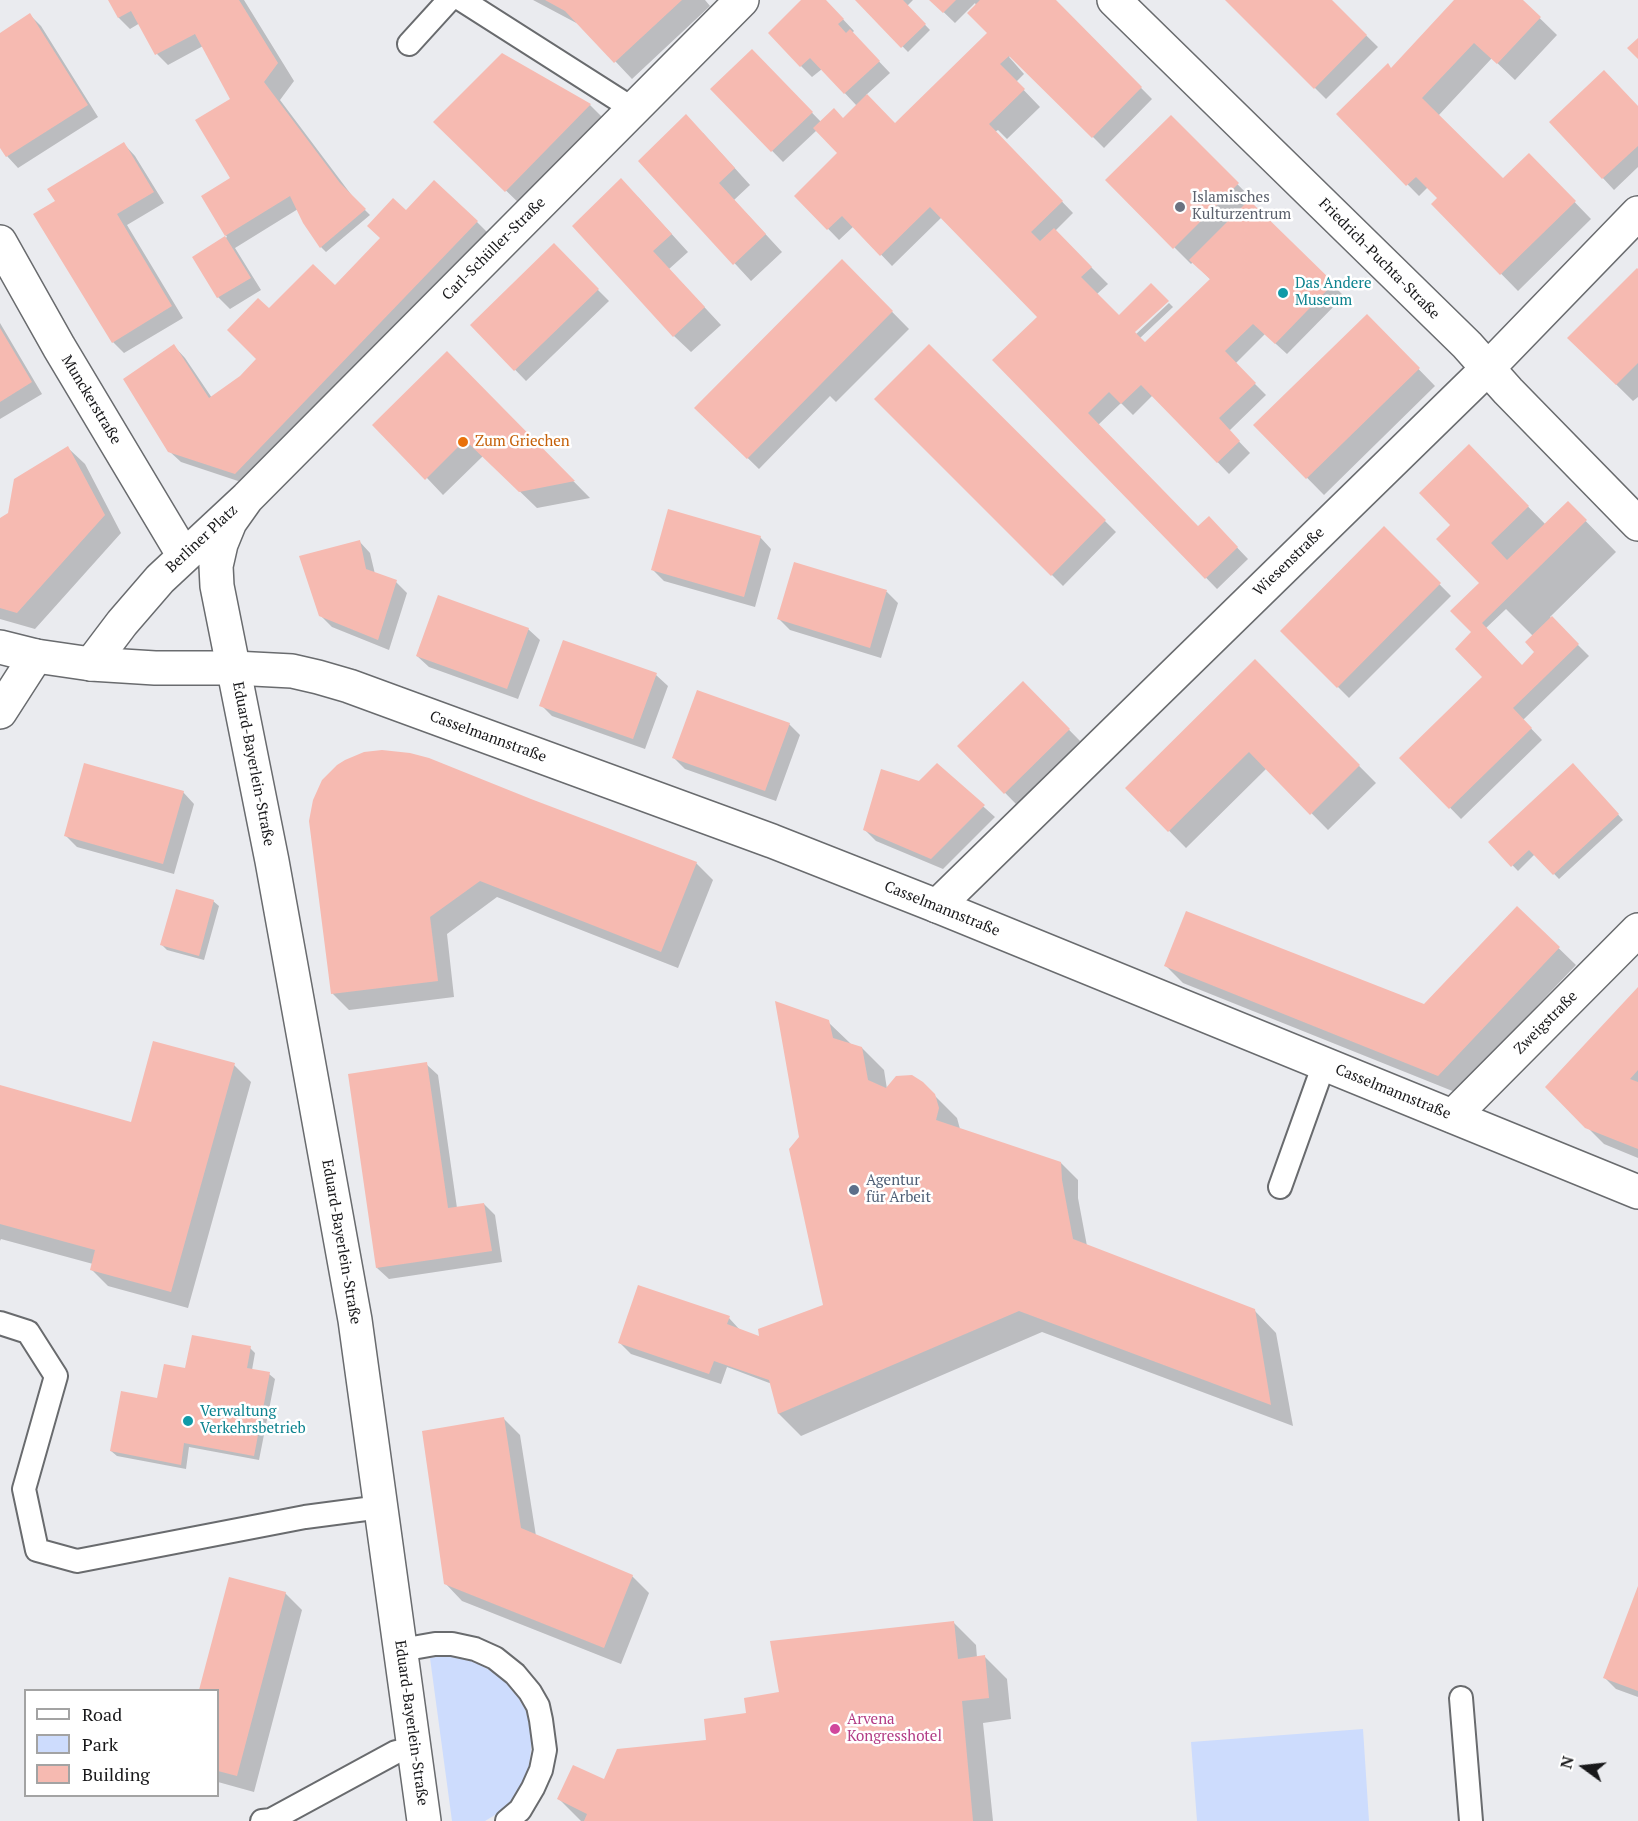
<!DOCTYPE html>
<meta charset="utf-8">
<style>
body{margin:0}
#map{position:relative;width:1638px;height:1821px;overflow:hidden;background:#eaebef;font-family:"PT Serif",serif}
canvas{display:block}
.legend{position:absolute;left:24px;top:1689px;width:195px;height:108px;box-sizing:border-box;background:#fff;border:2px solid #a3a3a3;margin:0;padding:8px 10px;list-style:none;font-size:18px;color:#18181a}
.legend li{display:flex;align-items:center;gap:12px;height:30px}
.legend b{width:30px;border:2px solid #a3a3a3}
.north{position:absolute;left:1554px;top:1737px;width:60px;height:60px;-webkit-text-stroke:4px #fff;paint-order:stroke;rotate:285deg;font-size:16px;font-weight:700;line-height:24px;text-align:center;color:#18181a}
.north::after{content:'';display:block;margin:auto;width:21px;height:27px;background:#18181a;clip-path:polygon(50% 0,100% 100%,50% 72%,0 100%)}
</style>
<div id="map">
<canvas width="1638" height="1821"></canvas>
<ul class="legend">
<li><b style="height:8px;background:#fff"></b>Road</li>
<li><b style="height:16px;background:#cddcfd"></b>Park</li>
<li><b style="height:16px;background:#f6bab1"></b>Building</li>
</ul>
<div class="north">N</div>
</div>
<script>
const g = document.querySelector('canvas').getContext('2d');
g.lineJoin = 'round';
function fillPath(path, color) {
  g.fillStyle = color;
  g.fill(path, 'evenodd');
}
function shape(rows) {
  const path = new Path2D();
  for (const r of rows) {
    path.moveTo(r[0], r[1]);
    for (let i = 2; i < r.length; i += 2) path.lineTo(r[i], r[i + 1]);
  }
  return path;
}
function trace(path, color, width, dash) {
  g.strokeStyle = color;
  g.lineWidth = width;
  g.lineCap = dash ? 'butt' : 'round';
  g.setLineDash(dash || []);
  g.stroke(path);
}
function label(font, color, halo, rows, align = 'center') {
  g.font = font + ' "PT Serif",serif';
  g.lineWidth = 5;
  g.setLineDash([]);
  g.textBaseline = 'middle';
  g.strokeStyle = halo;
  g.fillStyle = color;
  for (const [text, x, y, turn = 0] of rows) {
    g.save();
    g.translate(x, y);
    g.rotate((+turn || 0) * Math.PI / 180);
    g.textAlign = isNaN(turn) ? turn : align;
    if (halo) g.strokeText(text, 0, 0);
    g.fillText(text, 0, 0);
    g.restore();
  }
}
fillPath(shape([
 [436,1657,451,1657,471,1661,488,1669,506,1683,519,1699,526,1711,531,1731,531,1749,529,1767,522,1783,510,1802,495,1815,485,1821,452,1821,430,1658],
 [1363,1729,1369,1821,1197,1821,1191,1742]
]), '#cddcfd');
fillPath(shape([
 [109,0,244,0,294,81,280,100,356,201,370,215,326,252,321,247,298,209,235,248,261,290,230,309,218,297,194,258,227,237,203,197,232,179,232,99,203,46,168,65,157,54,140,23,130,29,119,18],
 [533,0,705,0,710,6,632,79,582,26],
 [803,0,825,0,854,31,852,33,890,73,866,95,895,125,989,33,975,3,955,23,931,0,1054,0,1152,99,1104,148,1011,55,1009,57,1024,74,1016,82,1040,107,1007,139,998,130,995,132,1073,213,1055,231,1108,284,1097,294,1134,331,1134,336,1169,303,1173,307,1140,338,1146,344,1211,280,1193,262,1191,264,1107,180,1171,117,1254,201,1251,204,1344,296,1287,354,1265,334,1235,364,1266,395,1229,431,1250,453,1229,474,1153,395,1133,415,1121,403,1098,425,1199,528,1209,518,1248,559,1217,589,994,360,1038,317,942,217,892,266,854,226,839,240,796,196,839,153,817,130,783,162,712,89,752,51,821,122,843,120,857,106,822,69,812,77,801,66],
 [857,0,913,0,907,6,930,30,908,52],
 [1227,0,1330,0,1378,47,1326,99],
 [1456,0,1521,0,1557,35,1515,80,1492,58,1438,116,1503,180,1529,155,1591,219,1518,291,1433,204,1439,198,1428,187,1419,196,1338,114,1392,70],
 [30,15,41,26,98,117,18,168,7,156,0,145,0,34],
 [590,105,606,121,523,207,435,122],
 [1638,108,1638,167,1614,190,1551,122],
 [703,133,750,185,734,200,782,252,751,281,640,161],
 [124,144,135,156,164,203,127,225,183,318,124,353,113,342,57,202],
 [638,197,688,252,669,269,721,325,691,352,674,336],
 [406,212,477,222,488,233,247,484,181,462,169,451,174,346,185,358,212,398,241,377,335,288],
 [554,246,609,301,526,381,472,325],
 [842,261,909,329,836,402,830,396,759,469,696,408],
 [1638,271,1638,397,1633,401,1569,338],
 [1367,316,1435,386,1324,495,1255,425],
 [0,323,42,394,0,419],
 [929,346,1116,532,1063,586,876,399],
 [447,353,590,498,537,508,483,456,443,495,427,478,374,425],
 [1469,446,1546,525,1568,503,1616,552,1550,617,1589,656,1523,720,1542,740,1461,819,1402,758,1484,677,1474,633,1481,583,1450,527],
 [1506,609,1533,636,1536,652,1522,667,1485,629],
 [68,448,85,464,121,533,35,629,0,619,0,520,9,514],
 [1384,528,1451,596,1349,698,1282,631],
 [760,537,771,549,755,607,664,581,653,570],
 [359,541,370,553,375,574,396,582,407,593,389,650,332,627,320,615],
 [795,564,887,592,898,603,881,658,790,630,779,619],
 [528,629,540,640,518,699,429,667,417,656],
 [564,642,656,675,668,686,645,749,552,716,541,705],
 [1255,661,1376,783,1328,830,1267,768,1186,848,1127,788],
 [1023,683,1080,741,1016,804,959,746],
 [789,724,800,735,776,801,685,769,674,758],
 [365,754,696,863,713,880,678,968,497,897,447,934,454,997,349,1010,332,993],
 [937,765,995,817,943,869,876,841,865,830],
 [1573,765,1623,820,1559,879,1535,854,1518,871,1490,842],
 [183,792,194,804,174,874,77,847,66,836],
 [213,901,219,906,204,960,167,950,162,945],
 [1517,908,1576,965,1455,1092,1183,983,1166,966,1425,1005],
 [1638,989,1638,1158,1604,1144,1547,1087],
 [828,1022,851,1044,862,1048,884,1070,887,1089,922,1083,957,1118,960,1129,1061,1163,1078,1180,1078,1198,1087,1246,1254,1310,1276,1333,1293,1426,1042,1332,801,1436,779,1414,772,1384,727,1367,721,1384,631,1354,619,1342,729,1318,740,1330,759,1337,825,1306,801,1138],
 [426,1064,438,1075,457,1208,484,1204,495,1215,502,1262,389,1279,377,1268],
 [234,1065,251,1082,188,1308,108,1286,91,1269,93,1264,1,1239,0,1241,0,1087,132,1124],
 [250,1348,255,1353,252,1370,269,1374,275,1379,259,1460,189,1447,186,1469,117,1456,111,1451,186,1370],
 [503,1418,520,1435,536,1536,632,1576,649,1593,621,1664,462,1601,445,1583],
 [230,1579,285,1593,302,1610,254,1792,218,1782,218,1690,200,1690],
 [1638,1590,1638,1697,1616,1689,1605,1678],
 [953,1622,976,1645,977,1658,985,1657,1007,1679,1011,1719,983,1723,993,1821,581,1821,559,1799,708,1741,780,1694]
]), '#0003');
fillPath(shape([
 [108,0,239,0,278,63,264,82,340,183,366,209,320,248,303,223,290,196,225,236,201,196,230,178,195,120,230,99,195,34,155,55,131,11,118,18],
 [545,0,682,0,614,63,565,11],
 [801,0,826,0,844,19,838,24,846,33,850,29,880,61,844,94,810,58,800,67,768,33],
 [855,0,903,0,926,24,901,48],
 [929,0,956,0,943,13],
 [980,0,1056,0,1142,87,1092,138,1009,56,1000,64,1025,89,989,124,1063,201,1031,232,1040,241,1054,228,1092,267,1081,277,1119,315,1151,283,1169,301,1135,332,1145,342,1210,279,1189,260,1249,200,1334,283,1275,344,1253,324,1225,351,1256,383,1219,418,1240,441,1217,463,1141,385,1121,404,1109,392,1088,413,1198,526,1209,516,1238,547,1205,579,992,360,1037,317,930,207,880,256,842,216,827,230,794,196,837,153,813,128,834,108,843,118,867,94,895,123,987,33,967,13],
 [1225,0,1332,0,1367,35,1314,89],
 [1454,0,1523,0,1541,17,1497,64,1474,43,1422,98,1503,178,1529,153,1576,201,1500,275,1431,204,1437,198,1416,177,1406,186,1336,114,1388,63,1391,68],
 [30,13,88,105,6,157,0,148,0,33],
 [1638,38,1638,59,1627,48],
 [752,49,813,112,771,152,710,89],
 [502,53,591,104,505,192,433,122],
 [1604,70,1638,106,1638,146,1602,179,1549,122],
 [686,114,735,168,719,183,766,234,733,265,638,161],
 [1171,115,1239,183,1173,249,1105,180],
 [124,142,154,192,117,214,172,306,112,343,33,214,55,201,47,189],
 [621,178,672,234,653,251,705,307,673,337,572,226],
 [434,180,478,221,235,474,168,452,123,379,174,344,209,398,240,376,256,359,227,330,258,298,269,308,313,264,335,285,380,238,367,226,393,198,406,210],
 [225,236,251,278,217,298,192,257],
 [554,243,599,289,514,371,470,325],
 [842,259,893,311,747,459,694,408],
 [1637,268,1638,269,1638,363,1616,385,1567,338],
 [1367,314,1420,368,1306,479,1253,425],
 [0,328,32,382,0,402],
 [929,344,1106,520,1051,576,874,399],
 [447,351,501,406,575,481,519,492,465,440,425,480,372,425],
 [1469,444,1529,506,1491,543,1507,560,1568,501,1587,520,1482,623,1522,665,1534,652,1525,642,1552,616,1579,644,1513,708,1532,728,1449,809,1399,758,1482,677,1455,649,1471,632,1450,611,1479,583,1436,539,1450,525,1419,493],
 [68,446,105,515,17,613,0,608,0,518,8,513,14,479],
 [668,509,761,536,744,597,651,570],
 [1384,526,1441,583,1337,688,1280,631],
 [360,540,366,569,397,580,378,640,319,616,299,556],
 [794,562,887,590,870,648,777,619],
 [438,595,529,628,507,689,416,656],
 [563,640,657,673,633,739,539,706],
 [1255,659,1360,765,1310,815,1249,752,1168,832,1125,788],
 [1023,681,1070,729,1004,794,957,746],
 [697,690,790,723,765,791,672,758],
 [382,750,410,753,429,758,531,799,697,862,661,952,480,881,430,917,438,981,331,994,309,821,313,800,322,780,337,765,345,760,364,752],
 [84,763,184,791,163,864,64,836],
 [937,763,985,805,931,859,863,830,881,769,919,781],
 [1573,763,1619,814,1553,875,1529,850,1511,867,1488,842],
 [176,889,214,900,199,956,160,945],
 [1517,906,1560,947,1438,1076,1164,966,1186,911,1424,1004],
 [1638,987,1638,1070,1630,1079,1638,1082,1638,1149,1585,1128,1545,1087],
 [775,1001,829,1020,833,1038,862,1047,868,1080,886,1088,896,1076,912,1075,923,1082,935,1094,939,1108,936,1120,1061,1162,1062,1180,1073,1239,1255,1309,1271,1405,1019,1311,778,1414,769,1380,714,1361,709,1374,618,1343,638,1285,730,1316,727,1324,759,1336,758,1329,823,1305,789,1149,799,1137],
 [153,1041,235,1063,171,1292,90,1270,95,1250,0,1224,0,1085,131,1122],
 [427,1062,448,1208,484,1203,492,1251,376,1268,348,1074],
 [192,1335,251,1346,247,1368,270,1372,254,1456,184,1443,181,1465,110,1451,121,1391,157,1398,164,1364,185,1368],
 [504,1417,521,1528,633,1575,604,1648,444,1584,422,1431],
 [229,1577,286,1592,237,1776,218,1771,218,1690,199,1690],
 [1638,1586,1638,1691,1603,1678],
 [954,1621,958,1659,985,1655,989,1698,962,1701,973,1821,584,1821,587,1814,557,1799,573,1765,604,1779,617,1749,706,1740,704,1719,746,1713,744,1698,779,1692,770,1641]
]), '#f6bab1');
const service = shape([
 [462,0,633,109],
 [409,44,449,0],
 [1280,1187,1324,1064],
 [0,1323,28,1332,56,1376,24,1489,37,1550,77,1561,305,1517,381,1507],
 [401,1650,435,1644,452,1644,475,1649,495,1658,515,1674,530,1692,538,1706,541,1720,545,1750,541,1770,533,1788,520,1810,507,1821],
 [1461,1698,1471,1821],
 [262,1821,271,1820,396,1752,414,1749]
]);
const minor = shape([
 [1114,0,1467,345,1508,391,1638,524],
 [0,242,59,347,184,556],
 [247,498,230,522,221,544,216,566,217,586,272,861,355,1320,424,1821],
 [91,664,122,623,160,579,247,498,742,0],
 [0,712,36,656],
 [937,906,1488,368,1638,213],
 [1453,1116,1638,930]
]);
const tertiary = shape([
 [0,647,36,656,91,664,155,668,234,668,292,671,318,677,349,686,772,841,937,906,1638,1192]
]);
trace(service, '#696b6e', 26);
trace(minor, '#696b6e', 36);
trace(tertiary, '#696b6e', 36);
trace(service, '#fff', 22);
trace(minor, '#fff', 33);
trace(tertiary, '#fff', 33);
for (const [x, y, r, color] of [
 [1180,207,6,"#6b7280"],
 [1283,293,6,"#0f9aa8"],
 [463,442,6,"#e8710a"],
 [854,1190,6,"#5c6f8a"],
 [188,1421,6,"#0f9aa8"],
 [835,1729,6,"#d1479c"]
]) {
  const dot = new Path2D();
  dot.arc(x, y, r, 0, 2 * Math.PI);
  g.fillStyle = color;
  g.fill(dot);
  trace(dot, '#fff', 2);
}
label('15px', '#5b616d', '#fff', [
 ["Islamisches",1192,198],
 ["Kulturzentrum",1192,215]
], 'left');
label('15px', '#18181a', '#fff', [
 ["Carl-Schüller-Straße",494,249,-45],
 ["Friedrich-Puchta-Straße",1379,259,45],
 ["Munckerstraße",91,400,59],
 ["Berliner Platz",202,539,-43],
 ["Wiesenstraße",1289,562,-44],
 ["Casselmannstraße",488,737,20],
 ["Eduard-Bayerlein-Straße",253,764,79],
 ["Casselmannstraße",942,909,22],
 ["Zweigstraße",1546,1023,-45],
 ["Casselmannstraße",1393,1092,22],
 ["Eduard-Bayerlein-Straße",341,1242,80],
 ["Eduard-Bayerlein-Straße",411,1723,82]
]);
label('15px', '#0d838f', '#fff', [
 ["Das Andere",1295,284],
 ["Museum",1295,301],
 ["Verwaltung",200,1412],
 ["Verkehrsbetrieb",200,1429]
], 'left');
label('15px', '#c56008', '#fff', [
 ["Zum Griechen",475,442]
], 'left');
label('15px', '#4e5e75', '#fff', [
 ["Agentur",866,1181],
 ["für Arbeit",866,1198]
], 'left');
label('15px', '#b23c85', '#fff', [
 ["Arvena",847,1720],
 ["Kongresshotel",847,1737]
], 'left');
</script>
